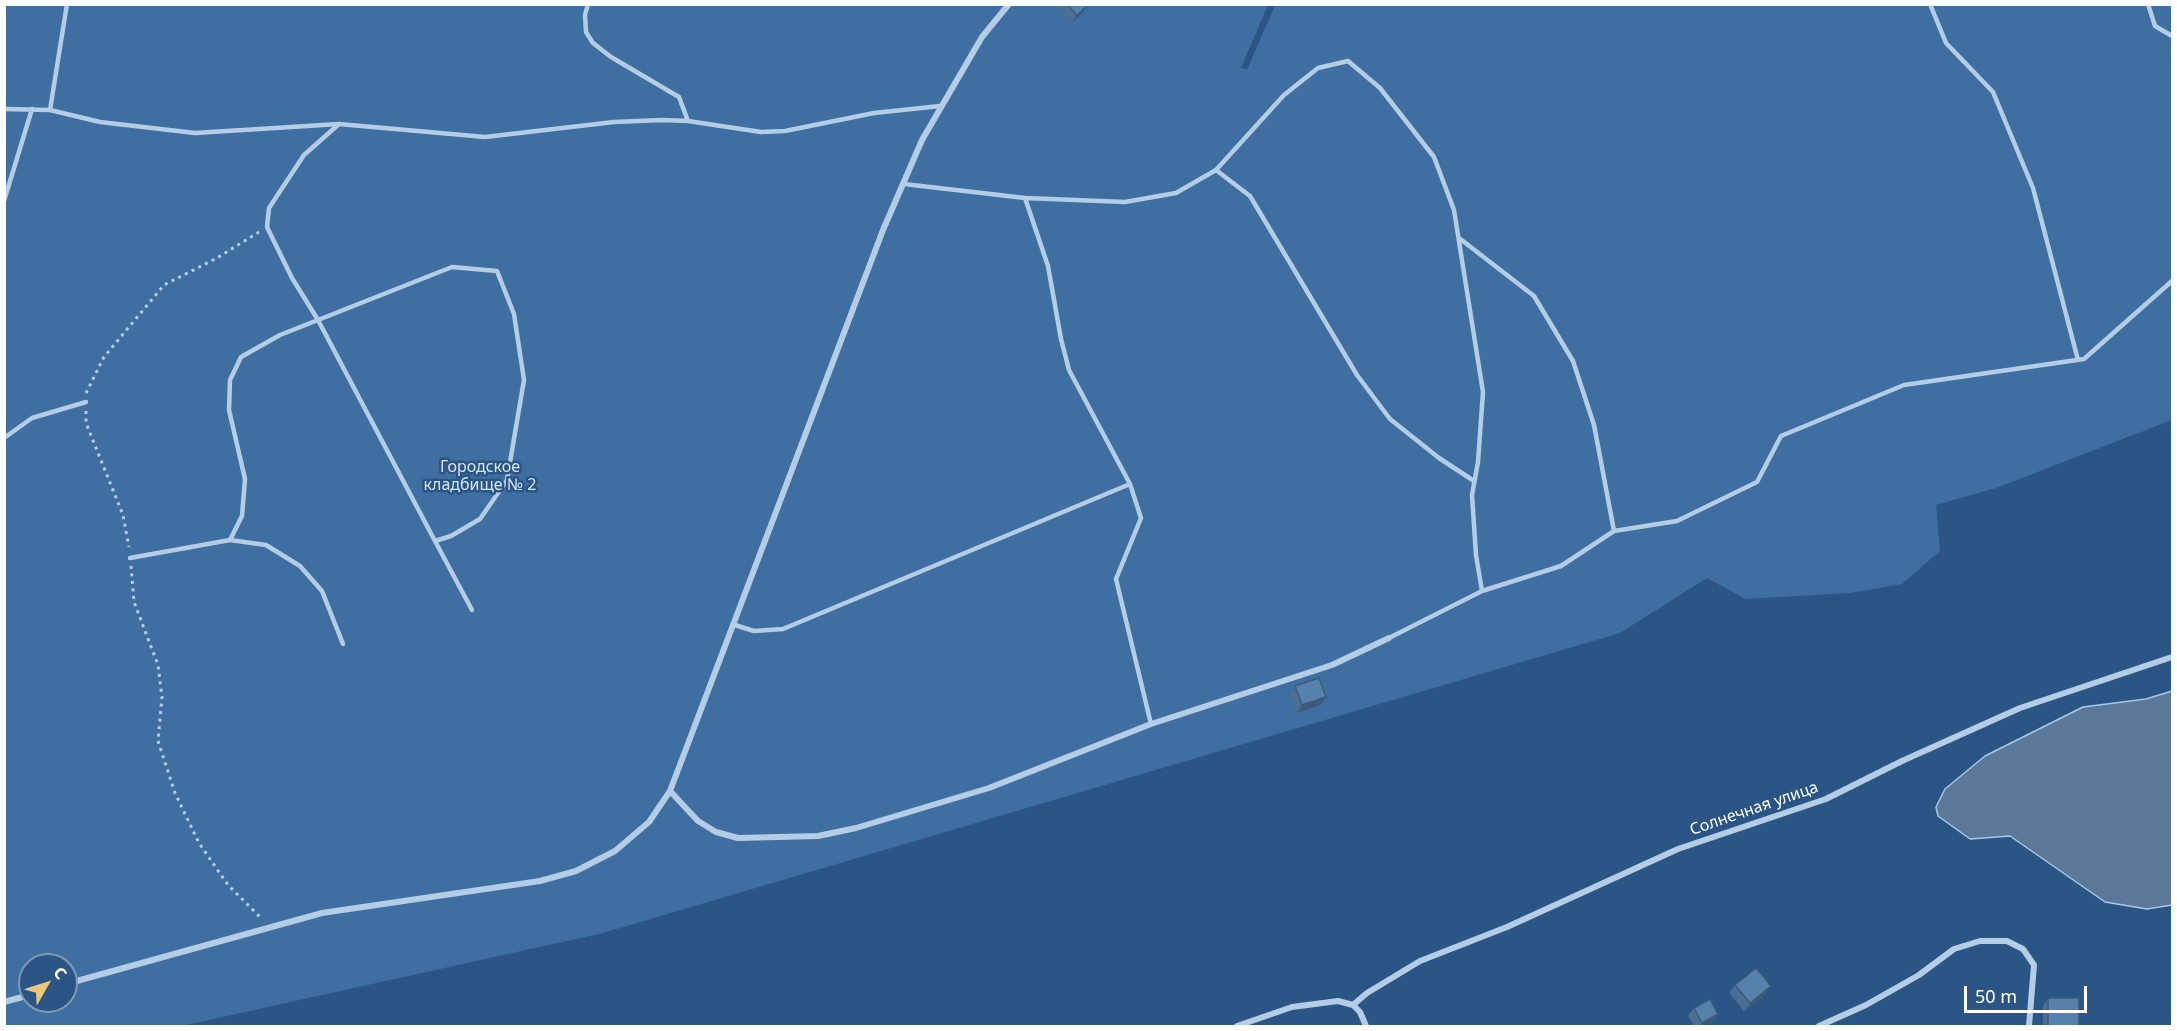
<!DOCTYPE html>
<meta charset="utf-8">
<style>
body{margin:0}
#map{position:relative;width:2177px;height:1031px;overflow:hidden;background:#2a5584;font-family:"Noto Sans",sans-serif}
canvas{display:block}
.frame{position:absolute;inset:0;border:6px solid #fff;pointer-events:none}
.north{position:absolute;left:18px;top:953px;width:60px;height:60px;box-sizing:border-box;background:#2a5584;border:2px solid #7f99b5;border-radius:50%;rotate:51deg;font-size:16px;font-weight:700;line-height:24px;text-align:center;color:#fff}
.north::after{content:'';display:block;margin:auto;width:21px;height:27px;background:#edc87c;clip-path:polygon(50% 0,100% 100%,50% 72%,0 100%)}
.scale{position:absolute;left:1964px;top:986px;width:123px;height:27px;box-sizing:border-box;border:3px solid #fff;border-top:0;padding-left:8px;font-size:18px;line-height:21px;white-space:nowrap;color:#fff;-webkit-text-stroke:4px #2a5584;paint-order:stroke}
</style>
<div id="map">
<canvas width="2177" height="1031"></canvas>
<div class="frame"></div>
<div class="north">С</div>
<div class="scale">50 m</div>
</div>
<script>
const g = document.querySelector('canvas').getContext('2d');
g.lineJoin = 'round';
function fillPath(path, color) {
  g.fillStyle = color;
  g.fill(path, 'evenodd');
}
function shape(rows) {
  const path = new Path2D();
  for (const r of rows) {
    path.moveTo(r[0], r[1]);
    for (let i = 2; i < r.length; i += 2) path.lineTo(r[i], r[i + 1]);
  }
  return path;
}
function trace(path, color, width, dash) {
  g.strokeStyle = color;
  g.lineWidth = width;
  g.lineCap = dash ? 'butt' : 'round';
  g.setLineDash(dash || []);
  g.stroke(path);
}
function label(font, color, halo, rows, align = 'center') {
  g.font = font + ' "Noto Sans",sans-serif';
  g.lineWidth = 5;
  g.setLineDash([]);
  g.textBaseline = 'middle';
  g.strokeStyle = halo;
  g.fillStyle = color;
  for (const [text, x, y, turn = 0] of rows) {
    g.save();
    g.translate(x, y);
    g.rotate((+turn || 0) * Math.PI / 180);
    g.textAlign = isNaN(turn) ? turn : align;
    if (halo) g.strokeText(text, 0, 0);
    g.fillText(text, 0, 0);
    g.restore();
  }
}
fillPath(shape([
 [5,5,1268,5,1241,68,1247,70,1275,5,2172,5,2172,420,1996,488,1936,505,1940,551,1902,584,1850,593,1746,599,1707,578,1620,633,603,933,182,1026,5,1026],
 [30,965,66,965,66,1001,30,1001]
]), '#3f6fa0');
const water = shape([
 [2172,691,2172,905,2147,909,2105,902,2010,836,1970,839,1938,816,1936,807,1945,789,1985,756,2083,707,2146,699,2172,691]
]);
fillPath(water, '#5b7898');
trace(water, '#a9c8e7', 1.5);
trace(shape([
 [86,393,104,357,164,285,217,258,259,232],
 [86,411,86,423,123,515,129,547],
 [131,566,134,602,158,665,162,697,158,741,175,793,199,843,228,885,262,919]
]), '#b4cde7', 3, [3, 4.5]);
trace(shape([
 [588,4,585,15,586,32,593,43,611,57,679,97,688,121],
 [1930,4,1946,43,1993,92,2033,188,2078,360],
 [2148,4,2155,26,2172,36],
 [4,109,50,110,100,122,195,133,339,124,485,137,614,122,662,120,688,121,761,132,785,131,874,113,940,106],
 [50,110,67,4],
 [1216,170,1250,196,1357,375,1390,419,1439,458,1474,481],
 [904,184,1025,198,1125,202,1176,193,1216,170,1284,95,1318,68,1348,61,1380,88,1434,157,1454,210,1483,392,1478,462,1472,495,1476,555,1482,591,1389,638],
 [1025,198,1048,266,1061,339,1069,370,1130,484,1141,518,1116,579,1151,724],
 [4,201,32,109],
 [1459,238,1534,296,1573,361,1594,425,1614,531,1561,566,1482,591],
 [4,438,32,418,86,402],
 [1614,531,1677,521,1757,482,1781,436,1904,385,2084,359,2172,281],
 [230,540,242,516,245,479,229,410,230,380,241,357,280,335,318,320,452,267,497,271,514,314,524,380,507,480,480,519,451,536,435,541,318,320,292,278,267,227,269,208,304,155,339,124],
 [435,541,472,610],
 [130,558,230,540,266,545,300,566,322,591,343,644],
 [735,625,754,631,783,629,1130,484]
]), '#b4cde7', 4.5);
trace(shape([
 [670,791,698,821,716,832,738,838,818,836,856,828,989,788,1151,724,1332,665,1389,638],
 [66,984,322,913,540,881,576,871,615,851,649,822,670,791,883,230,922,140,982,37,1009,4],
 [4,1002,30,995],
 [1353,1005,1367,993,1420,961,1507,927,1678,849,1826,799,1902,761,2020,708,2172,657],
 [1237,1026,1292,1007,1338,1001,1353,1005,1360,1012,1366,1026],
 [1819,1026,1866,1005,1919,975,1954,949,1980,941,2007,941,2023,949,2034,965,2029,1026]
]), '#b4cde7', 6);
fillPath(shape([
 [1055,4,1086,4,1087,6,1082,14,1071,23,1055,5],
 [1295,686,1320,705,1297,713,1290,694],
 [1735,985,1766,994,1744,1011,1729,993],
 [2048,998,2079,1026,2043,1026,2043,1006],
 [1694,1008,1718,1014,1713,1022,1705,1026,1694,1026,1688,1016]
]), '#4a6f95');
fillPath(shape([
 [1087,6,1082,14,1071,23,1077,15],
 [1326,697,1320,705,1297,713,1302,705],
 [1771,986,1766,994,1744,1011,1750,1003],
 [1718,1014,1713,1022,1705,1026,1700,1026,1702,1023]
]), '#3c5a79');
const building = shape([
 [1067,4,1086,4,1087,6,1077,15,1067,4],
 [1319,678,1326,697,1302,705,1295,686,1319,678],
 [1756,968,1771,986,1750,1003,1735,985,1756,968],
 [2048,998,2079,998,2079,1026,2048,1026,2048,998],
 [1710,999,1718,1014,1702,1023,1694,1008,1710,999]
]);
fillPath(building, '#5681ad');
trace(building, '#3c5a79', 1.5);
label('16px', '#d7e6f5', '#2a5584', [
 ["Городское",480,467],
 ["кладбище № 2",480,485]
]);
label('16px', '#fff', '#2a5584', [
 ["Солнечная улица",1754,809,-19]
]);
</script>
